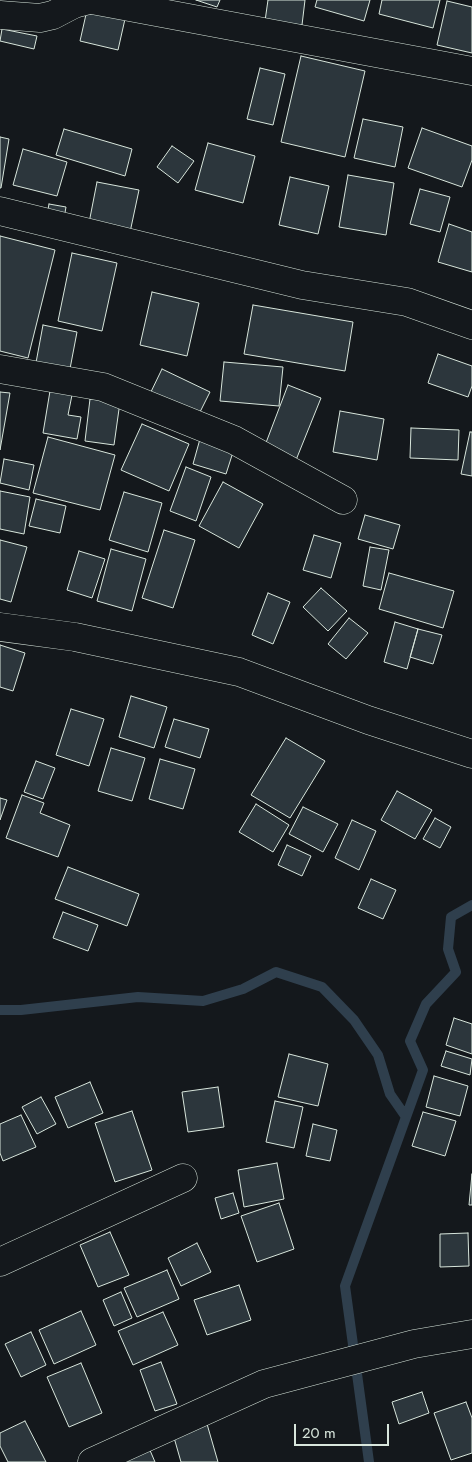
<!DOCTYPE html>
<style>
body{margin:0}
#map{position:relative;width:472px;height:1462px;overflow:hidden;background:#14181c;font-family:Jost,sans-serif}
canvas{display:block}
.scale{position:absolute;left:294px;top:1424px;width:95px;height:22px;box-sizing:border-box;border:2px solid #d8e6dc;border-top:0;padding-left:6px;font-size:15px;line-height:18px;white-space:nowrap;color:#d8e6dc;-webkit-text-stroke:4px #14181c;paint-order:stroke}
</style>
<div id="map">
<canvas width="472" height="1462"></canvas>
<div class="scale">20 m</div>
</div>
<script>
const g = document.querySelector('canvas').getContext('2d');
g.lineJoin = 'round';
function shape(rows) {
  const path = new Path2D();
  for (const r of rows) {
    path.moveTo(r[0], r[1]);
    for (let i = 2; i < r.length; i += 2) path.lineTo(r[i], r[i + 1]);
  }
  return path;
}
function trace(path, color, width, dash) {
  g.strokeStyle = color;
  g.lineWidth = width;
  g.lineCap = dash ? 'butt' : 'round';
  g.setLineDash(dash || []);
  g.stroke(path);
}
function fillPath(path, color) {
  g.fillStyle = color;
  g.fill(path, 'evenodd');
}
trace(shape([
 [0,1010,21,1010,138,997,203,1001,243,989,276,972,322,987,354,1020,378,1055,390,1094,406,1117],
 [369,1462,345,1286,423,1070,410,1041,426,1004,456,972,448,949,451,917,472,905]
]), '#2f3f4d', 10);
const building = shape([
 [196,0,220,0,217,7,196,0],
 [268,0,305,0,302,25,265,21,268,0],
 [317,0,370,0,364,21,315,7,317,0],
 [382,0,440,0,433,28,379,14,382,0],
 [447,1,472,7,472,53,437,45,447,1],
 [87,10,125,19,118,50,80,41,87,10],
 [2,29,37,36,34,49,0,41,2,29],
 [301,56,365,71,345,157,281,142,301,56],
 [260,68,285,74,273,125,247,119,260,68],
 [363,119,403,127,395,167,354,158,363,119],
 [422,128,472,146,472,160,462,187,408,168,422,128],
 [64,129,132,149,125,176,56,155,64,129],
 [0,137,9,139,1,188,0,188,0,137],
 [208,143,255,156,243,203,195,190,208,143],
 [172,146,194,161,178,183,157,167,172,146],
 [23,149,67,162,57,196,13,185,23,149],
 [348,175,394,183,386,235,339,227,348,175],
 [290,177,329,186,318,234,279,225,290,177],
 [97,182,139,190,129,237,88,228,97,182],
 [420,189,450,197,440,232,410,224,420,189],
 [49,204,66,207,63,224,46,221,49,204],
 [449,224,472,232,472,272,438,262,449,224],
 [0,236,55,250,28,358,0,351,0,236],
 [72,253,117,263,102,331,58,321,72,253],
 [152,292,199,303,187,356,140,345,152,292],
 [253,305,353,322,345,371,244,354,253,305],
 [43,325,77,332,69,374,35,368,43,325],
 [438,354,472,366,472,386,468,397,428,383,438,354],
 [224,362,283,367,279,406,220,401,224,362],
 [162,369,210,392,195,422,148,398,162,369],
 [288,385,321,398,296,460,264,448,288,385],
 [50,391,72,395,68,415,81,417,77,439,43,433,50,391],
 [0,392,10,393,0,450,0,392],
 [90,399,120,402,114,445,85,441,90,399],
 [340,411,384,419,377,460,333,452,340,411],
 [142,424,189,444,169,491,121,470,142,424],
 [411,428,459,430,458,460,410,458,411,428],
 [470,432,472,432,472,476,461,474,470,432],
 [48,437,115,455,100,510,33,493,48,437],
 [200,439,234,449,226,474,193,464,200,439],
 [4,459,34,465,29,490,0,483,4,459],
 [186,467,211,477,196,521,170,511,186,467],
 [223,482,263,504,239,548,199,526,223,482],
 [0,491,30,497,24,534,0,529,0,491],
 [124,492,162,503,148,552,109,540,124,492],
 [36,499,66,506,60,533,29,526,36,499],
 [365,515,400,525,393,549,358,539,365,515],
 [164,530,195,540,173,608,142,598,164,530],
 [314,535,341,543,331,578,303,570,314,535],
 [0,540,27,547,11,602,0,599,0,540],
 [370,547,389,550,381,590,363,586,370,547],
 [111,549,146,559,132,611,97,601,111,549],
 [79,551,105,559,92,598,67,590,79,551],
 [389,573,454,591,443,628,379,609,389,573],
 [321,588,347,611,328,631,303,607,321,588],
 [268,593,290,602,273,644,252,635,268,593],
 [349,618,368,633,346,659,328,644,349,618],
 [395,622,418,629,407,669,384,662,395,622],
 [418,629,442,635,433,664,410,657,418,629],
 [0,645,25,653,13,691,0,687,0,645],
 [131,696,167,707,154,748,119,737,131,696],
 [71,709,104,719,89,766,56,755,71,709],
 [174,719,209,729,200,758,165,747,174,719],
 [286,738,325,761,290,818,251,795,286,738],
 [111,748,145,758,132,801,98,791,111,748],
 [160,759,195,769,183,809,149,799,160,759],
 [36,761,55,768,43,799,24,792,36,761],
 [397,791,432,810,415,839,381,820,397,791],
 [22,795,44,803,40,813,70,825,58,857,6,838,22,795],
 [0,798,7,800,0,820,0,798],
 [256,804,289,825,273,852,239,832,256,804],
 [303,807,338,824,323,852,289,834,303,807],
 [435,818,451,827,440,848,423,839,435,818],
 [352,820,376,831,359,870,335,858,352,820],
 [287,845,311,856,302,876,278,865,287,845],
 [68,867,139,894,127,926,55,899,68,867],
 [371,879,396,890,383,919,358,908,371,879],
 [63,912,98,925,88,951,53,938,63,912],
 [454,1018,472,1024,472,1054,446,1045,454,1018],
 [446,1051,472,1059,470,1075,441,1066,446,1051],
 [289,1054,328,1064,318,1106,278,1097,289,1054],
 [434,1076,468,1086,460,1116,426,1107,434,1076],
 [90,1082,103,1113,68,1128,55,1097,90,1082],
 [218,1087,224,1127,188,1132,182,1092,218,1087],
 [41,1097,56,1124,37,1134,22,1107,41,1097],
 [275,1101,303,1107,294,1148,266,1142,275,1101],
 [132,1111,152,1170,115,1182,95,1123,132,1111],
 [423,1112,456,1121,445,1156,412,1146,423,1112],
 [21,1115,36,1147,3,1161,0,1153,0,1124,21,1115],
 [313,1124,337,1130,330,1161,306,1156,313,1124],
 [277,1163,284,1199,244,1207,238,1170,277,1163],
 [472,1174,472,1205,469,1205,472,1174],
 [233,1193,239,1213,221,1219,215,1198,233,1193],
 [279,1203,294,1249,257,1262,241,1216,279,1203],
 [110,1232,129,1275,98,1287,80,1245,110,1232],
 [468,1233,469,1266,440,1267,440,1234,468,1233],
 [197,1243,211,1272,181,1286,168,1258,197,1243],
 [167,1270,179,1299,137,1317,124,1288,167,1270],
 [239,1285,251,1320,207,1335,194,1300,239,1285],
 [121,1292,132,1318,114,1326,103,1300,121,1292],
 [81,1311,96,1345,54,1364,39,1330,81,1311],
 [163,1312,178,1345,133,1365,118,1331,163,1312],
 [31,1332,46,1365,21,1377,5,1344,31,1332],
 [161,1362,177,1404,155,1411,140,1370,161,1362],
 [81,1363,102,1413,69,1427,47,1377,81,1363],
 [422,1392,429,1413,399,1424,392,1402,422,1392],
 [466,1402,472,1418,472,1453,451,1460,434,1413,466,1402],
 [25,1421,46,1462,8,1462,0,1446,0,1433,25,1421],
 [207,1424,218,1462,181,1462,173,1434,207,1424],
 [149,1448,155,1462,113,1462,149,1448]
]);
fillPath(building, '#2c363c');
trace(building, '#d8e6dc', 1);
const street = shape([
 [92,0,472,71],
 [0,15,40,18,53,15,74,4,89,0],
 [0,211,302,285,407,302,472,325],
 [0,369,103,387,234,440,343,500],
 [0,627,75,637,239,672,368,720,472,754],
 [0,1262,183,1178],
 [92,1462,264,1384,414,1344,472,1334]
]);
trace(street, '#d8e6dc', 29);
trace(street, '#14181c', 28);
</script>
